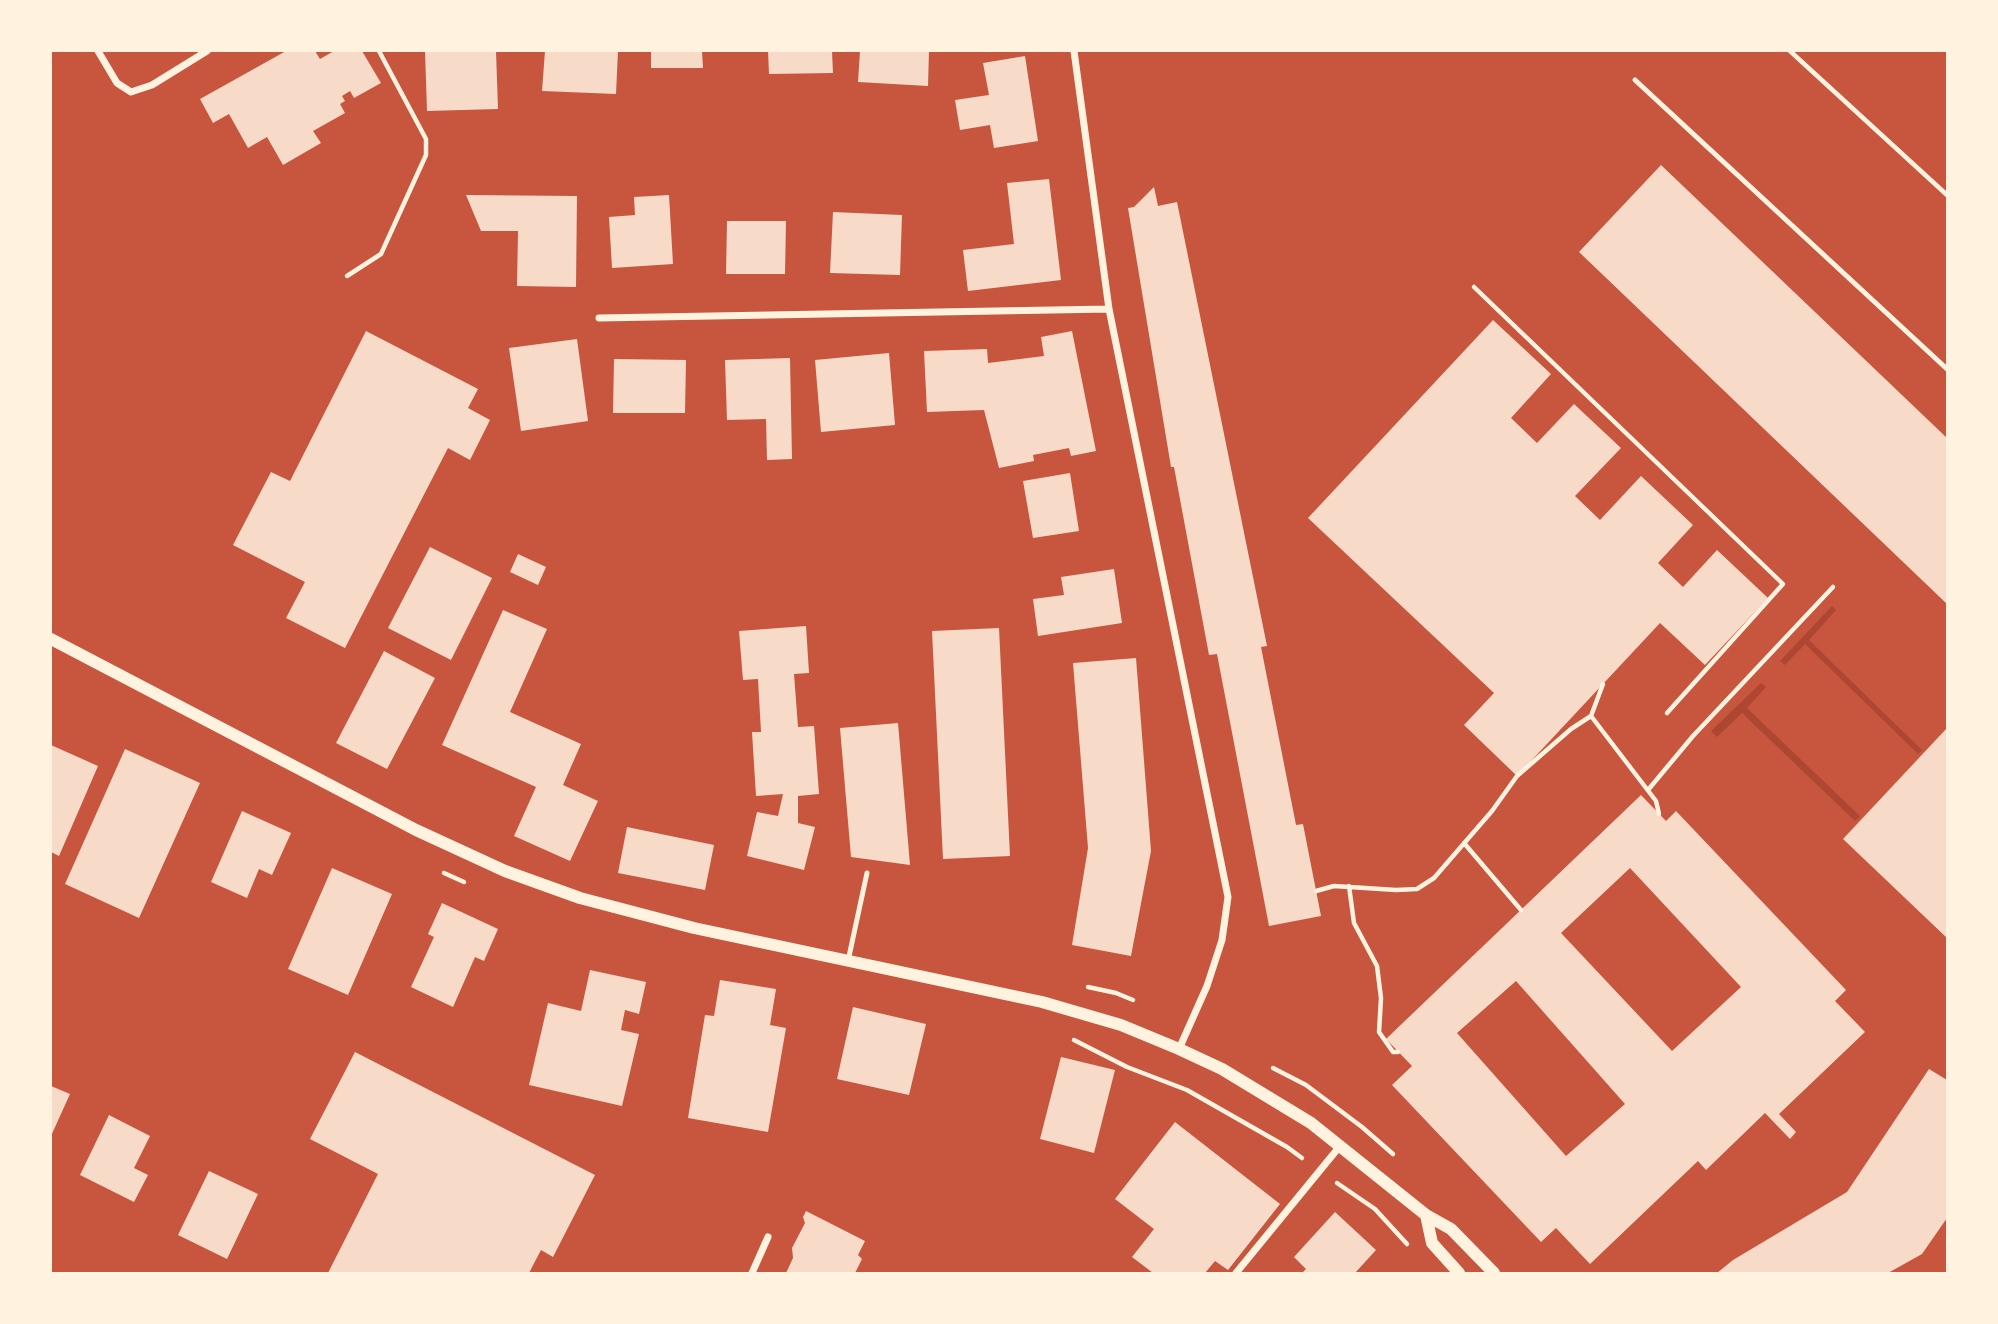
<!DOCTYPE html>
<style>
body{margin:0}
#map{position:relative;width:1998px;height:1324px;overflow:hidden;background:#c8553d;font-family:Inter,sans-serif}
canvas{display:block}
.frame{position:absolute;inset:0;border:52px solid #fff3e0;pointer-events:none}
</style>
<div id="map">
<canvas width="1998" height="1324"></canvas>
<div class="frame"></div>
</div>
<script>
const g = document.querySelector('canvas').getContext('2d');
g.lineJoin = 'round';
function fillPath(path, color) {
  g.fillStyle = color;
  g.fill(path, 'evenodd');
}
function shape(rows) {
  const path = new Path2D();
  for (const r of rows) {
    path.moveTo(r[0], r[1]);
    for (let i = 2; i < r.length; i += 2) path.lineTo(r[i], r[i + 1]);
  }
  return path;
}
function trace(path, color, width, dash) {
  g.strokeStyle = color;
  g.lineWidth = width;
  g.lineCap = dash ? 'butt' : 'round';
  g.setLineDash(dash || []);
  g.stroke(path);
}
fillPath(shape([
 [1832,606,1836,610,1809,640,1922,750,1918,754,1805,644,1785,665,1780,661],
 [1761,683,1766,687,1747,708,1860,816,1855,821,1742,713,1717,737,1711,731]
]), '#ae4732');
fillPath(shape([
 [286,51,315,51,320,59,334,51,362,51,381,83,354,98,350,91,342,96,345,101,340,104,345,113,313,131,321,143,283,165,267,137,248,148,229,114,213,123,200,99],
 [425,51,496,51,498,109,427,111],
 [545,51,618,51,616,94,542,91],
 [651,51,702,51,703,68,651,68],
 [768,51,832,51,833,73,769,74],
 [860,51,929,51,928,86,858,82],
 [1025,56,1038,141,994,148,990,125,960,130,955,100,989,95,983,63],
 [1661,165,1947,438,1947,604,1579,252],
 [1049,179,1061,280,968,291,963,250,1014,244,1007,183],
 [1154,187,1158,206,1177,202,1267,646,1261,647,1296,825,1303,824,1321,916,1269,926,1217,654,1209,655,1174,467,1171,467,1128,208,1134,207],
 [466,195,577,196,576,287,517,286,518,231,481,231],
 [669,195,673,264,612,268,609,217,635,215,634,197],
 [833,212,902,215,900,275,830,273],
 [727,221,786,221,785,274,726,274],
 [1493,320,1551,374,1511,418,1537,443,1574,404,1621,448,1575,496,1600,520,1641,476,1693,525,1658,563,1683,587,1717,550,1768,598,1705,665,1660,623,1517,776,1464,725,1494,693,1308,518],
 [366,331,478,389,468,408,490,420,470,460,448,448,345,648,286,618,305,582,233,545,271,472,290,481],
 [1072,331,1096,451,1071,456,1069,448,1033,455,1034,461,999,468,984,410,927,412,924,351,987,349,988,363,1044,356,1041,337],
 [577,339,588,421,521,431,509,348],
 [889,353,895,425,821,432,815,360],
 [790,358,792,459,767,460,766,419,727,420,725,360],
 [614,359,686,360,685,413,613,413],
 [1070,473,1079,531,1033,538,1023,481],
 [430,547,492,578,451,660,388,628],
 [518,554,546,567,538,585,510,572],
 [1114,569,1122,623,1038,636,1033,599,1064,595,1061,577],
 [503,610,547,629,510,712,581,744,563,785,598,801,570,861,514,836,536,787,442,745],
 [806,626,809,673,794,674,798,727,814,726,819,794,798,796,798,823,815,827,804,870,747,856,757,812,778,816,783,794,756,796,752,732,761,732,758,679,743,680,739,631],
 [999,628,1010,856,943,859,932,631],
 [384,651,435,678,387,769,336,743],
 [1136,658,1151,851,1131,956,1072,945,1088,848,1073,663],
 [898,723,910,865,851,857,840,728],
 [1947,728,1947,938,1843,839],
 [51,745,98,766,59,856,51,852],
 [125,749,200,783,139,918,65,884],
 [1641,795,1666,821,1676,811,1846,990,1835,1001,1865,1032,1779,1114,1796,1132,1790,1139,1765,1113,1706,1170,1698,1161,1590,1264,1556,1228,1541,1242,1392,1085,1412,1066,1386,1039],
 [1630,868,1741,987,1672,1051,1561,933],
 [1516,981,1625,1104,1566,1156,1457,1033],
 [242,811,291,833,272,875,259,869,247,898,211,882],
 [627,827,714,845,705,890,618,873],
 [332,868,392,894,348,995,288,969],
 [442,903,498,929,484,961,475,957,453,1007,411,987,434,937,428,934],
 [590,970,646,982,639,1014,625,1010,621,1030,639,1034,622,1106,529,1085,548,1003,581,1011],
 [720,980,776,989,770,1025,786,1028,768,1132,688,1118,705,1015,714,1016],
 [853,1007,926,1024,909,1095,837,1079],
 [355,1052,595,1175,553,1257,541,1250,529,1273,328,1273,378,1174,310,1139],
 [1061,1057,1115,1070,1094,1153,1040,1139],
 [1929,1069,1947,1080,1947,1218,1922,1254,1888,1273,1717,1273,1733,1260,1847,1192],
 [51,1086,70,1094,51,1136],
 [109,1115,150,1136,134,1168,148,1175,134,1202,80,1175],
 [1175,1122,1280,1204,1228,1270,1215,1261,1205,1273,1153,1273,1132,1257,1154,1229,1115,1199],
 [209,1171,258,1194,227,1259,178,1235],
 [806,1211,865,1241,858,1255,862,1259,855,1273,786,1273,793,1258,792,1248,805,1223,803,1217],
 [1335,1212,1376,1250,1355,1273,1302,1273,1306,1269,1294,1257]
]), '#f7dbc8');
trace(shape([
 [1790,51,1947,195],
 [347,276,381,254,426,155,426,139,379,51],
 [1474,287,1783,584,1667,713],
 [1591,716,1656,801,1659,814],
 [1648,790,1693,736,1833,587],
 [1464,843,1521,910],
 [444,873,464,882],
 [1349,886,1354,923,1377,966,1381,998,1379,1032,1393,1052,1398,1052],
 [1316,891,1334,886,1396,890,1417,889,1434,878,1492,811,1517,776,1571,729,1591,716,1603,684],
 [1088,987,1116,993,1133,1000],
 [1074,1040,1127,1067,1187,1090,1287,1147,1302,1158],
 [1273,1068,1306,1085,1362,1127,1393,1154],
 [1337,1183,1375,1209,1407,1244]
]), '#fff3e0', 4.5);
trace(shape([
 [1635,80,1947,369],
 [848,961,867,873]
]), '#fff3e0', 5);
trace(shape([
 [98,51,117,83,131,92,152,85,207,51],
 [1074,51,1109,309,1228,897,1222,940,1207,986,1179,1049],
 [599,318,1109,309],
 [752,1273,768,1237],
 [1236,1273,1340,1146]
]), '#fff3e0', 7);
trace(shape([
 [51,639,416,830,505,871,580,898,694,928,1042,1002,1121,1025,1179,1049,1222,1069,1311,1123,1426,1215,1451,1229,1494,1273],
 [1426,1215,1432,1243,1459,1273]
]), '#fff3e0', 12);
</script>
